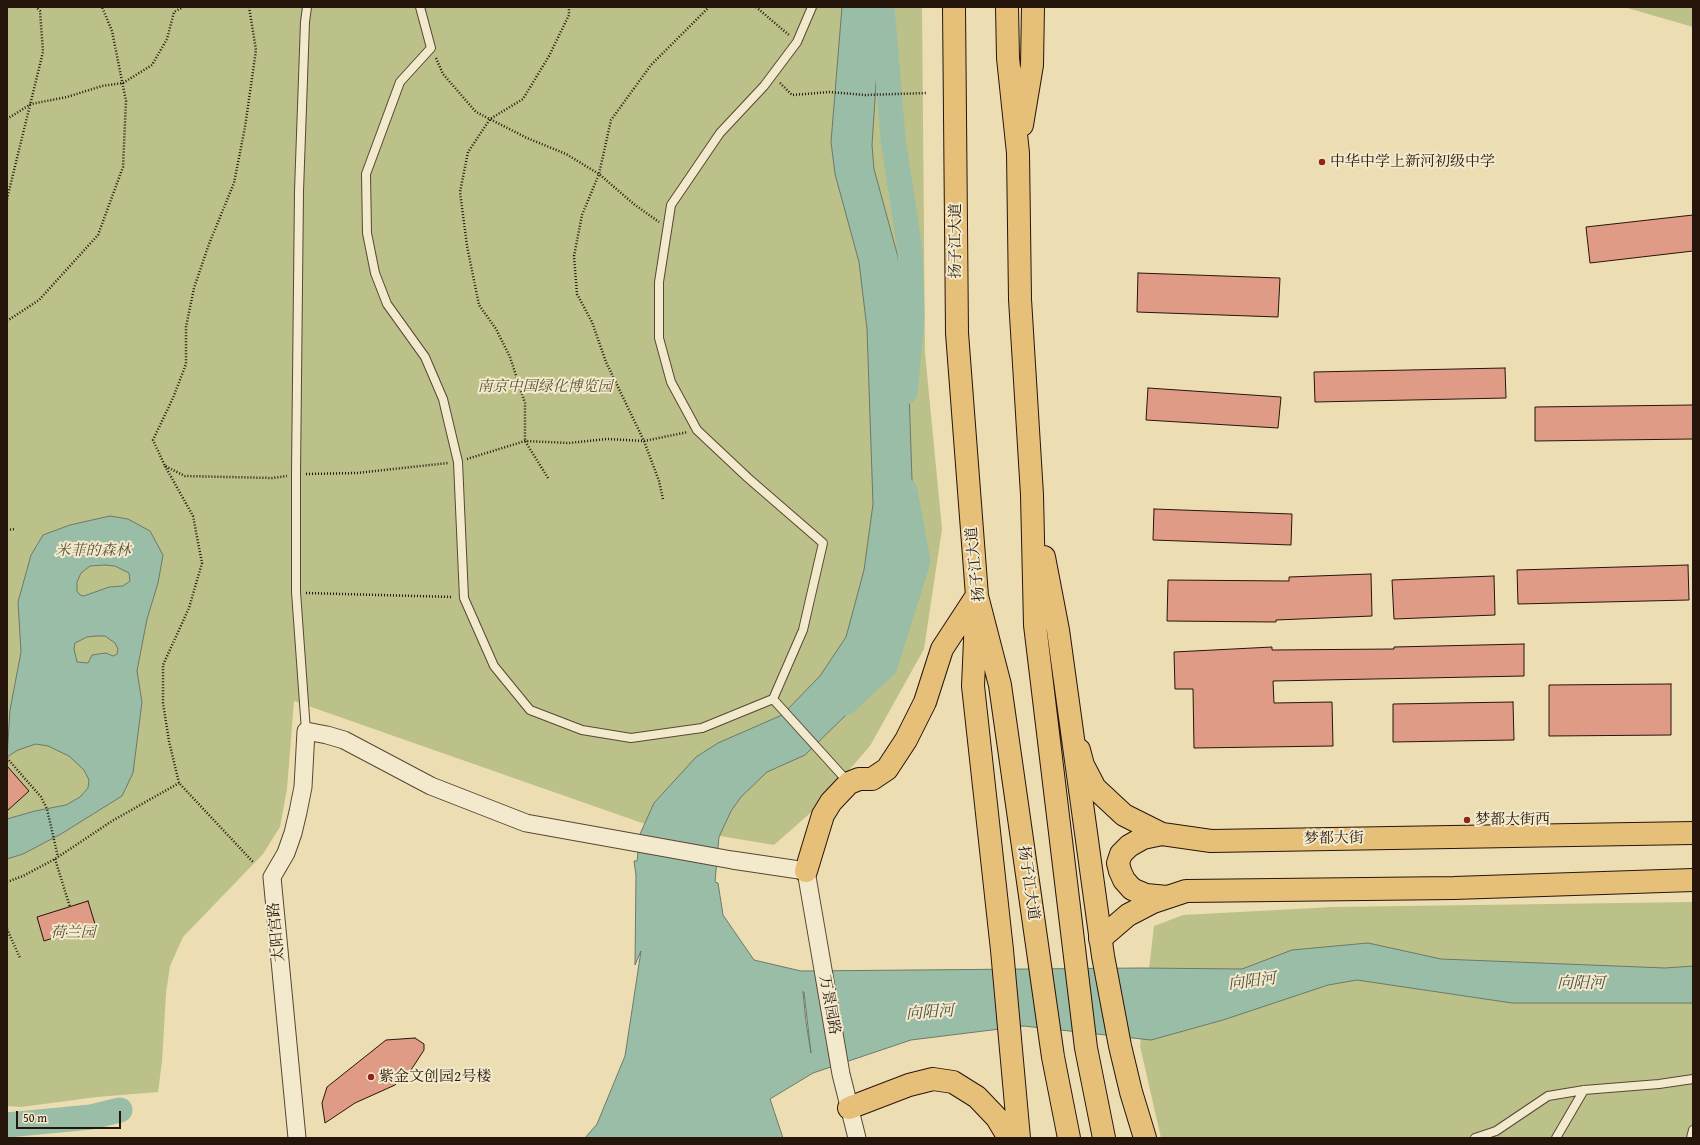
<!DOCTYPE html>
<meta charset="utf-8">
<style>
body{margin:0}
#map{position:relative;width:1700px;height:1145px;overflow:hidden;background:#ecdeb2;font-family:"Gentium Book Plus",serif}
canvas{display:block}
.frame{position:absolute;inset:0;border:8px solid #26150b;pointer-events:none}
.scale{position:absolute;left:16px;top:1111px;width:105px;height:18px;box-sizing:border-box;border:2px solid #26150b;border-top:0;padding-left:5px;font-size:12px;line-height:14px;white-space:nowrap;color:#26150b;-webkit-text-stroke:3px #f3eacd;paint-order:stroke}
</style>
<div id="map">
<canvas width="1700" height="1145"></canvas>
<div class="frame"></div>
<div class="scale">50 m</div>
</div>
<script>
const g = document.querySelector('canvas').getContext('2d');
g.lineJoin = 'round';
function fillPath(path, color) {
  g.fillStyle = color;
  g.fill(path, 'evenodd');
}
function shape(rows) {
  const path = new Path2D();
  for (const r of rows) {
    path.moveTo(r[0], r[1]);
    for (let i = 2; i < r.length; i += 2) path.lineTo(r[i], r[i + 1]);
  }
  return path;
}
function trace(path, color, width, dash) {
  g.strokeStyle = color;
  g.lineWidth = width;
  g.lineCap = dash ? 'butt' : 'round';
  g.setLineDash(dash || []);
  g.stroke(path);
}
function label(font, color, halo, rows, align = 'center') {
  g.font = font + ' "Gentium Book Plus","Noto Serif SC",serif';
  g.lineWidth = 4;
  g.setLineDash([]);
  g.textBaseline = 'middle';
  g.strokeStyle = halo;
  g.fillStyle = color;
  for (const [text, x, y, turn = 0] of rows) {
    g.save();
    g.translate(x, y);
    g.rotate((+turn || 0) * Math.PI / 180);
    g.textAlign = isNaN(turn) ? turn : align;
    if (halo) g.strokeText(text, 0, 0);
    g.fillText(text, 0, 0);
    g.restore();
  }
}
fillPath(shape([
 [7,7,922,7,925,353,942,529,924,649,870,746,816,808,774,845,642,823,294,701,287,789,280,827,263,854,183,937,170,966,166,993,162,1062,158,1092,97,1097,21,1107,7,1106],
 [1624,7,1693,7,1693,27],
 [1693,902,1693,1138,1161,1138,1140,1046,1154,926,1183,915,1333,907]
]), '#bcc089');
const water = shape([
 [842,7,881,7,872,145,874,169,898,257,907,329,913,511,903,584,880,664,852,709,805,755,767,772,741,797,731,811,719,837,715,882,718,883,723,915,754,960,801,971,1140,968,1242,969,1292,950,1368,943,1441,959,1665,968,1693,966,1693,1003,1512,1003,1357,980,1328,985,1223,1020,1151,1040,1024,1026,911,1040,813,1073,770,1099,783,1138,585,1138,597,1124,625,1056,641,951,635,965,636,875,634,861,637,861,640,834,654,803,696,757,718,743,782,715,820,676,846,637,864,570,873,504,867,329,859,262,835,174,831,142,842,7],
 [803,992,804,992,811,1053,806,1022,803,992],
 [110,516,128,519,150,531,163,555,158,583,147,619,137,671,142,702,133,773,122,796,61,834,23,854,7,859,7,819,35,811,66,805,80,797,88,788,89,780,84,770,69,756,48,746,36,744,18,750,7,757,10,710,21,652,18,602,31,555,43,535,70,525,110,516],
 [105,565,115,566,129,573,130,581,123,586,109,587,84,596,80,595,77,591,77,582,81,573,90,566,105,565],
 [96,636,105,636,115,643,118,649,117,654,113,656,106,653,92,655,88,663,77,662,74,649,75,643,87,637,96,636]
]);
fillPath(water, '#9abda7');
trace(water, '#6c7a69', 1);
trace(shape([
 [882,7,893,138,910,251,912,319,905,392],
 [845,703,885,666,918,561,905,491],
 [7,1125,91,1117,120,1110]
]), '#9abda7', 25);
const building = shape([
 [1693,215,1693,251,1590,263,1586,227,1693,215],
 [1138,273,1280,278,1278,317,1137,312,1138,273],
 [1505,368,1506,398,1315,402,1314,372,1505,368],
 [1148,388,1281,397,1278,428,1146,420,1148,388],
 [1693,405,1693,439,1535,441,1535,407,1693,405],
 [1154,509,1292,514,1291,545,1153,540,1154,509],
 [1688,565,1689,600,1518,604,1517,570,1688,565],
 [1371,574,1372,616,1276,620,1276,622,1167,621,1168,580,1289,581,1289,577,1371,574],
 [1494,576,1495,615,1394,619,1392,580,1494,576],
 [1524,644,1524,676,1273,681,1274,703,1332,702,1333,746,1194,748,1193,689,1175,689,1174,652,1272,647,1272,650,1394,649,1394,647,1524,644],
 [1671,684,1671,735,1549,736,1549,685,1671,684],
 [1513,702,1514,740,1393,742,1393,704,1513,702],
 [7,766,29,791,7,811,7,766],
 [88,901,95,924,44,941,37,917,88,901],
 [415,1038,424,1044,424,1050,411,1070,395,1085,355,1103,325,1123,322,1103,327,1087,386,1040,415,1038]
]);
fillPath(building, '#e09b86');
trace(building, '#26150b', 1);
const lane = shape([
 [420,7,431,48,400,82,366,174,367,233,375,273,387,304,425,357,443,399,458,462,464,598,494,666,530,710,582,730,631,738,702,728,773,699,803,630,823,543,748,478,697,430,671,382,659,338,659,282,671,205,720,133,764,86,797,42,812,7],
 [773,699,849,783],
 [306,731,296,592,296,474,299,191,305,22,307,7],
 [1475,1138,1496,1131,1548,1096,1584,1090,1659,1084,1693,1079],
 [1556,1138,1584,1090],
 [1691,1138,1693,1130]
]);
const street = shape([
 [297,1138,272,877,286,853,293,833,298,812,303,787,306,731,327,735,344,740,431,786,526,823,732,860,806,871,841,1074,857,1138]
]);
const primary = shape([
 [1079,750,1083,765,1095,788,1124,815,1162,834,1211,841,1693,833],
 [1162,834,1143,838,1129,846,1121,854,1118,863,1120,871,1124,880,1132,889,1146,895,1167,897],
 [1100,939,1128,915,1153,902,1186,891,1454,888,1693,880]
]);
const highway = shape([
 [954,7,957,333,977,596,1000,685,1053,1057,1069,1138],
 [1007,7,1008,58,1018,153,1020,299,1032,495,1035,625,1086,1048,1104,1138],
 [1022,125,1032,65,1033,7],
 [1044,557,1058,630,1103,956,1120,1046,1131,1092,1145,1138],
 [976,617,973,686,1002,950,1019,1138],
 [806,871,823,815,831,802,849,783,859,779,872,779,887,769,906,740,925,702,942,649,976,597],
 [849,1108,909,1085,933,1079,953,1082,977,1097,997,1118,1009,1138]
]);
trace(lane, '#584735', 10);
trace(street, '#584735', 19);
trace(primary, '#26150b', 24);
trace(highway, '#26150b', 24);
trace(shape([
 [249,7,256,50,245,127,234,183,209,244,194,288,186,327,186,364,173,398,153,440,165,466,185,476,272,478,287,476],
 [756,7,789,35],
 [436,58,443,74,476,112,527,138,566,154,599,174,635,205,659,222],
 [780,83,792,95,830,92,865,95,927,93],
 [7,119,31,104,67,97,102,86,123,83,152,65,167,39,174,12,183,7],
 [7,199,43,52,40,11,36,7],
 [7,321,39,300,98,235,123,167,126,101,112,31,102,7],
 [467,459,525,441,569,443,607,439,644,441,688,432],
 [165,466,193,516,202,563,189,608,163,665,163,703,169,741,179,783,254,863],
 [306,474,357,473,448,463],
 [548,478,525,441,525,403,510,357,496,329,479,305,467,246,460,192,468,152,490,119,523,99,549,56,569,15,569,7],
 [663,499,659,481,644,441,606,362,592,322,577,294,574,256,582,215,599,174,611,120,651,65,709,7],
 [7,530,15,529],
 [306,593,453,597],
 [7,613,9,613],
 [7,758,41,797,47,809,58,857],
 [55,859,70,907],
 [7,882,23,876,55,859,112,821,179,783],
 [7,929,20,958]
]), '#26150b', 2.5, [1, 2]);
trace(lane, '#f3eacd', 8);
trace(street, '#f3eacd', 17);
trace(primary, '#e6bf79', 22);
trace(highway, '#e6bf79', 22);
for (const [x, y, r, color] of [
 [1322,162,4,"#8f2418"],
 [1467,820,4,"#8f2418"],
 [371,1077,4,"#8f2418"]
]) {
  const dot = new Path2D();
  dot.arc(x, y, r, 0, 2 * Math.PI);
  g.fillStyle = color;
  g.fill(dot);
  trace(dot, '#f3eacd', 1.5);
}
label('15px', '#26150b', '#f3eacd', [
 ["中华中学上新河初级中学",1330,162],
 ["梦都大街西",1475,820],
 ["紫金文创园2号楼",379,1077]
], 'left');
label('15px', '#26150b', '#f3eacd', [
 ["扬子江大道",956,241,-90],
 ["扬子江大道",976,564,-96],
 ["梦都大街",1334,839,-1],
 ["扬子江大道",1028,883,82],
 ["太阳宫路",277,932,-96],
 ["万景园路",829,1005,80]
]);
label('italic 15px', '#5a5137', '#f3eacd', [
 ["南京中国绿化博览园",545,387],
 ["米菲的森林",93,551],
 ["荷兰园",73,933]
]);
label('italic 16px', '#4f5042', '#f3eacd', [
 ["向阳河",1252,982,-7],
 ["向阳河",1581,984],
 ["向阳河",930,1013,-4]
]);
</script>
